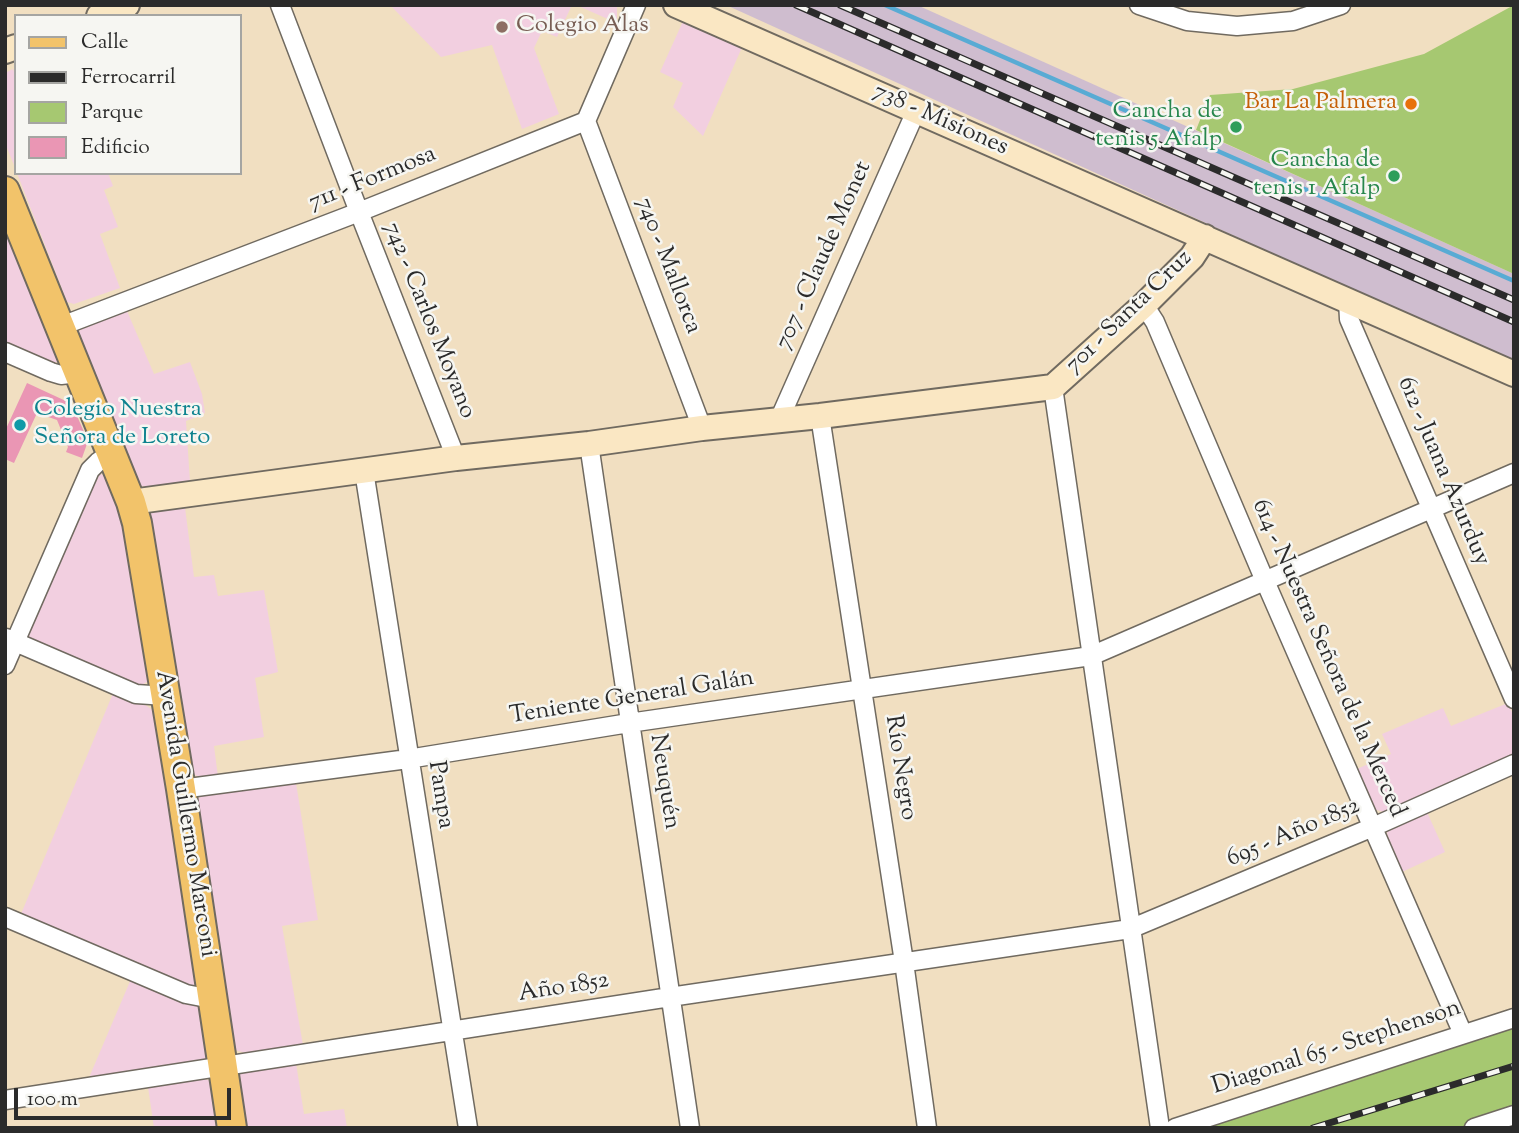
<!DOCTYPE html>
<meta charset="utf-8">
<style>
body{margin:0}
#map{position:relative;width:1519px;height:1133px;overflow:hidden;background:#f1dfc1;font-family:"Sorts Mill Goudy",serif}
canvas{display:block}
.frame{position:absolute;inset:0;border:7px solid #2b2b2b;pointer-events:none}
.legend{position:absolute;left:14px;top:14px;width:228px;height:161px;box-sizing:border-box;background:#f6f6f2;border:2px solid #a5a5a2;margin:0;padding:9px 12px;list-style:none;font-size:21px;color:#2b2b2b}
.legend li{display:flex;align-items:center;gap:14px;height:35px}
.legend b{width:35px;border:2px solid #a5a5a2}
.scale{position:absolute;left:14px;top:1088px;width:217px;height:32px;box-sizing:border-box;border:4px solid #2b2b2b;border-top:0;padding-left:9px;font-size:21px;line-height:24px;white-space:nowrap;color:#2b2b2b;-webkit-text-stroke:5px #f6f6f2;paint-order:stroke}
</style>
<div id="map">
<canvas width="1519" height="1133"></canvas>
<div class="frame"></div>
<ul class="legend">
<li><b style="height:9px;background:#f2c36a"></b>Calle</li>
<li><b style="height:9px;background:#2b2b2b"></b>Ferrocarril</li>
<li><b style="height:19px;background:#a6c871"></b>Parque</li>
<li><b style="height:19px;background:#ea96b4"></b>Edificio</li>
</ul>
<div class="scale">100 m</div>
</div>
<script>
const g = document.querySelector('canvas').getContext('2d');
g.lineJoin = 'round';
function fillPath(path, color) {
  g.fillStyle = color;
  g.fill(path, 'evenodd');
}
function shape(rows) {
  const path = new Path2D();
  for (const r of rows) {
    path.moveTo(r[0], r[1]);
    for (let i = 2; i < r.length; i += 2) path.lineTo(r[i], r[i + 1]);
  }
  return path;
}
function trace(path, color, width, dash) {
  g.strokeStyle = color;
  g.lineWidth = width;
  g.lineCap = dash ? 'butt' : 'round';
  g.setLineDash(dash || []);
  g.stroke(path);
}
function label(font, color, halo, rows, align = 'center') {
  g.font = font + ' "Sorts Mill Goudy",serif';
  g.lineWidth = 5;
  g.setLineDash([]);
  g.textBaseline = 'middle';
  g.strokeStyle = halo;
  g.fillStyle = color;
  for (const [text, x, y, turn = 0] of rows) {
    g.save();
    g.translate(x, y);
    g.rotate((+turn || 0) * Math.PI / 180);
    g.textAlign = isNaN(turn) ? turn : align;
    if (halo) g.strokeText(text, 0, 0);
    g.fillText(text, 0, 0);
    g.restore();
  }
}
fillPath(shape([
 [390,5,572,5,557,37,542,31,534,48,559,114,522,129,492,45,441,57],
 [576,5,617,5,617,23],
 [684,19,743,45,703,136,673,107,683,83,660,72],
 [13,69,16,77,16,170,5,143,5,73],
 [17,173,108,173,113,186,104,190,118,227,100,234,120,288,74,304,67,302],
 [5,205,60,357,57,362,51,364,5,345],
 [127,311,154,374,190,362,202,394,205,413,186,421,190,482,146,487,135,484,77,343,78,333,83,327],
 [101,474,106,477,123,520,148,674,147,682,142,685,136,686,31,641,26,636,95,476],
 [184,500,194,577,214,575,218,596,264,590,278,672,255,678,264,737,214,746,218,777,205,779,190,773,148,513,153,507],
 [114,691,147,706,156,713,197,981,193,987,182,987,21,914],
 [1508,703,1514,717,1514,758,1386,813,1374,809,1357,769,1391,754,1382,734,1443,708,1451,726],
 [296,783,318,920,282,926,303,1045,247,1053,238,1051,231,1047,195,800,204,795],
 [1426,810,1445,852,1402,872,1388,842,1387,831,1390,827],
 [131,979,197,1006,202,1011,209,1055,205,1059,200,1062,88,1080],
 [296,1063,304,1114,344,1109,347,1128,244,1128,238,1078,241,1073],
 [202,1078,213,1082,222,1128,154,1128,148,1087]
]), '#f2cfe0');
fillPath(shape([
 [726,5,917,5,1395,220,1514,274,1514,363]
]), '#cfbdcf');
fillPath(shape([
 [1514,5,1514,274,1196,130,1210,95,1293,89,1424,54],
 [1514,1018,1514,1115,1474,1128,1175,1128]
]), '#a6c871');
trace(shape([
 [885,5,1514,281]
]), '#58abd4', 4.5);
fillPath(shape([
 [27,383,68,402,74,409,88,441,82,458,66,452,68,447,57,420,37,413,14,463,5,459,5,431]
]), '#ea96b4');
const street = shape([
 [280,5,359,212,456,458],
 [1139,5,1187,21,1237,26,1293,21,1341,5],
 [586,121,702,428],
 [1348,301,1349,319,1514,699],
 [1144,305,1155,322,1265,581,1463,1034],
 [59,327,359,212,586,121,636,5],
 [5,352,51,372,61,375,78,373],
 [1053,387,1160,1128],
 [820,416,904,962,927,1128],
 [779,420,916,111],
 [589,444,690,1128],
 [364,471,468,1128],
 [6,638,136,694,166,696],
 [5,665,90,470,98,462,111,453],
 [181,789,408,759,629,723,1091,656,1514,473],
 [5,917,186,994,212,999],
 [5,1100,670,997,1130,929,1373,827,1514,764],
 [1175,1128,1514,1018],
 [1474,1128,1514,1115]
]);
const secondary = shape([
 [676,5,1514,374],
 [99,16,127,5],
 [5,51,16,47],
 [131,502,456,458,589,444,702,428,820,416,1053,387,1144,305,1192,257,1205,237]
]);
const primary = shape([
 [5,191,131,502,137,523,181,789,232,1128]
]);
trace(street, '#706a60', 21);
trace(secondary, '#706a60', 28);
trace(primary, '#706a60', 32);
trace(street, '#fff', 18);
trace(secondary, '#fae7c3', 24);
trace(primary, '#f2c36a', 28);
const rail = shape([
 [796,5,1514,322],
 [840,5,1514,300],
 [1313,1128,1514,1066]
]);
trace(rail, '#2b2b2b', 7);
trace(rail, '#f6f6f2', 4.5, [13]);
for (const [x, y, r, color] of [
 [502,27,7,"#8d6e63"],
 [1411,104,7,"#e8710a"],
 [1236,127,7,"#2e9e5b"],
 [1394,176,7,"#2e9e5b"],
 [20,425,7,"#0f9aa8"]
]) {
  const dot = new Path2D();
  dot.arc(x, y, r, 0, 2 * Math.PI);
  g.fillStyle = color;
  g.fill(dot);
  trace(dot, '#f6f6f2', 2.5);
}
label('24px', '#785e54', '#f6f6f2', [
 ["Colegio Alas",516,27]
], 'left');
label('24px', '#c56008', '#f6f6f2', [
 ["Bar La Palmera",1397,104]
], 'right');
label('24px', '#27864d', '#f6f6f2', [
 ["Cancha de",1222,113],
 ["tenis 5 Afalp",1222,141],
 ["Cancha de",1380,162],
 ["tenis 1 Afalp",1380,190]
], 'right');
label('24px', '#2b2b2b', '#f6f6f2', [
 ["738 - Misiones",940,121,24],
 ["711 - Formosa",373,180,-22],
 ["707 - Claude Monet",825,256,-66],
 ["740 - Mallorca",667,266,69],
 ["701 - Santa Cruz",1130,313,-44],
 ["742 - Carlos Moyano",428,321,68],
 ["612 - Juana Azurduy",1442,472,67],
 ["614 - Nuestra Señora de la Merced",1327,659,66],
 ["Teniente General Galán",632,699,-9],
 ["Río Negro",899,768,81],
 ["Neuquén",663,782,81],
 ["Pampa",439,795,81],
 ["Avenida Guillermo Marconi",184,814,81],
 ["695 - Año 1852",1294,834,-23],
 ["Año 1852",564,989,-9],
 ["Diagonal 65 - Stephenson",1337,1049,-18]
]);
label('24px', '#0d838f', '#f6f6f2', [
 ["Colegio Nuestra",34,411],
 ["Señora de Loreto",34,439]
], 'left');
</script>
